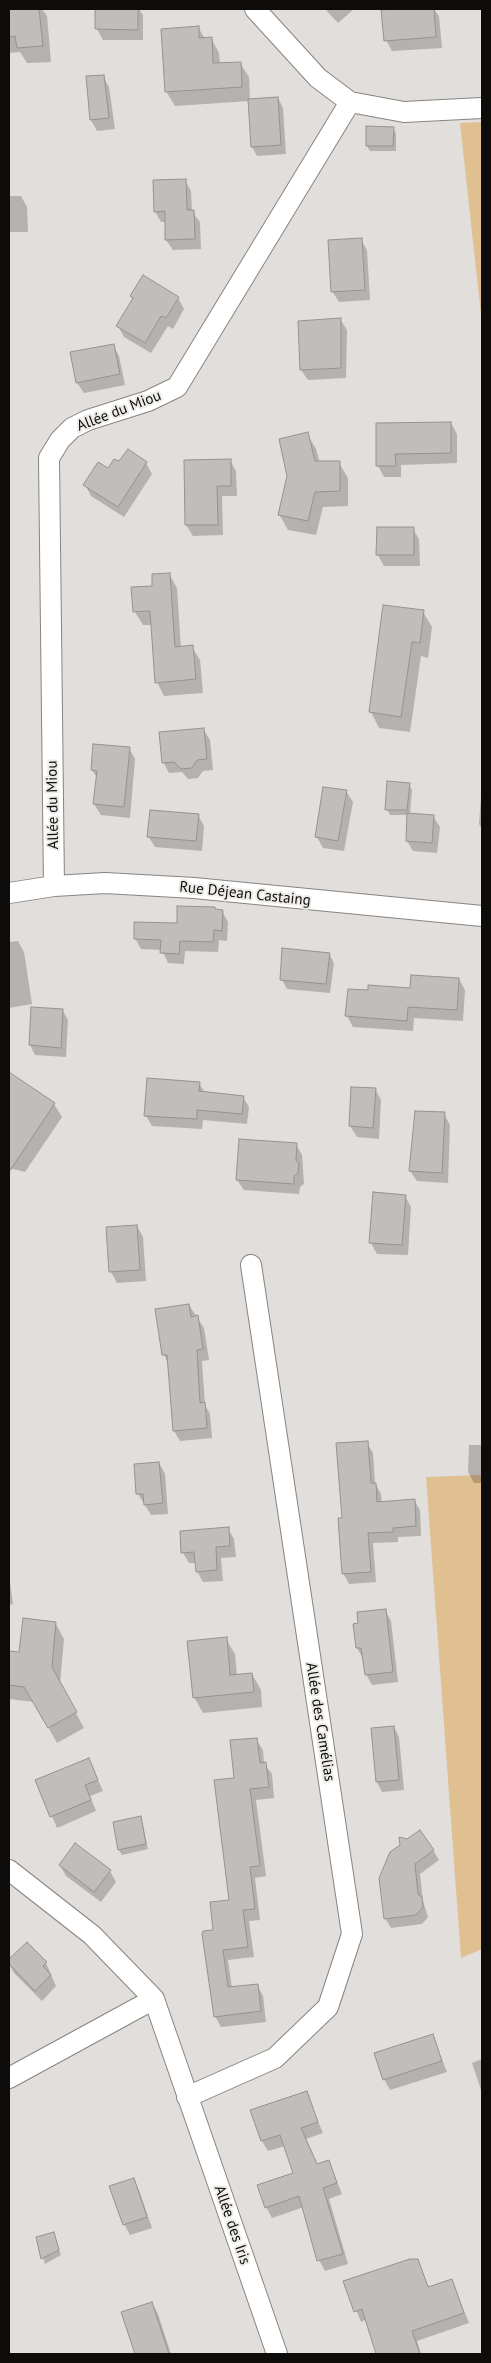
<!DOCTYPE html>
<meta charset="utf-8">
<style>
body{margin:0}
#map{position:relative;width:491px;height:2363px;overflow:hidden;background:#e1dedb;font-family:"PT Sans",sans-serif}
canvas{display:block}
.frame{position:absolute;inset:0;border:10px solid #0d0c0b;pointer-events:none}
</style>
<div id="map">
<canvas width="491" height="2363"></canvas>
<div class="frame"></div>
</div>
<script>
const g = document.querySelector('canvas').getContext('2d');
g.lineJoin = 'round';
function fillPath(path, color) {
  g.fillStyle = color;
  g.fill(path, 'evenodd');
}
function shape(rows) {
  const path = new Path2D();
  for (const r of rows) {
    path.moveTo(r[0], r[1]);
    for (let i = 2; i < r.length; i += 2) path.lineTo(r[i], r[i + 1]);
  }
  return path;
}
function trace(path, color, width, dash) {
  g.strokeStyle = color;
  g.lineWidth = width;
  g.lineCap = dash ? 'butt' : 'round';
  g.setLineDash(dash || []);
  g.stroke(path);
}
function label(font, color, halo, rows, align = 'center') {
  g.font = font + ' "PT Sans",sans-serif';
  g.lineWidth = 4;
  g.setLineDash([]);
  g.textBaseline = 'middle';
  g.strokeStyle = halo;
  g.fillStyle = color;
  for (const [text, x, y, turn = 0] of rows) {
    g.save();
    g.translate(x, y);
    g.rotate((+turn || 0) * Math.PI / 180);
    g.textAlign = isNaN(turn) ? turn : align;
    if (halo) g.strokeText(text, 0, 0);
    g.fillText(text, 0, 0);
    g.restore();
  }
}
fillPath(shape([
 [482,122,482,324,460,123],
 [482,1475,482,1949,461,1958,426,1477]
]), '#e0c091');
fillPath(shape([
 [9,9,42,9,47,16,51,62,27,63,20,52,9,53],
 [96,9,139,9,143,15,143,40,103,40,97,29],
 [325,9,354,9,338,23],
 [403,9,434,9,439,16,442,48,392,51,386,40,382,11],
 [198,27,205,39,211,38,219,53,220,64,240,63,249,77,250,100,278,98,283,108,286,154,257,156,252,147,249,101,175,106,166,91],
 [103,76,109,87,115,129,97,131,91,120],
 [367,128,393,128,396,133,396,151,370,151,367,146],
 [185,180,191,191,192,212,200,222,201,249,173,250,166,240,166,222,161,222,155,211],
 [9,196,21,196,27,207,28,232,9,232],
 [361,240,367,250,370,300,339,302,332,291],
 [131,296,178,298,184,309,173,329,168,326,151,353,124,337,118,326,133,300],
 [340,319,347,330,346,378,308,380,301,370],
 [113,345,119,356,125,385,84,393,77,383],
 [451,423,457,434,457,463,401,465,401,477,384,477,378,466,377,424],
 [307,434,316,449,320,463,339,463,348,478,348,506,323,507,316,535,288,530,279,514],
 [230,460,236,471,237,496,222,496,223,535,193,536,186,525],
 [119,463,146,463,152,474,124,517,91,496,85,485],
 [413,529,419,539,420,566,384,566,378,555],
 [169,574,177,588,181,648,192,647,200,660,203,693,164,696,157,682,152,625,143,625,135,612,154,587],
 [423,612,432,627,428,658,421,656,410,732,379,728,371,712],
 [204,730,210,740,213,770,203,771,198,778,188,779,182,772,169,773,163,762],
 [129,748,135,759,130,818,101,815,94,804,97,778,92,770],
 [409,785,412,790,410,815,433,816,440,827,437,853,413,851,407,841,409,815,390,815,387,809],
 [346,791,353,802,344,851,323,848,317,837],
 [481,796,482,796,482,829,479,824],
 [9,810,10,846,9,846],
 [198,815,204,826,202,851,155,847,148,836],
 [216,911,222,911,228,922,227,941,219,940,218,952,185,951,184,964,168,963,162,950,141,949,135,938],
 [18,941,24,952,32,1004,9,1008,9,942],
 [329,954,334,963,330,993,287,989,282,980],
 [459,979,465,990,463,1021,414,1018,413,1031,353,1027,347,1016,349,990,411,990],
 [32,1009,63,1011,68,1020,66,1057,35,1055,30,1045],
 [9,1073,54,1104,62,1117,25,1172,9,1168],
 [199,1083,205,1093,243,1097,249,1107,247,1124,203,1120,202,1129,152,1126,146,1116],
 [375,1089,381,1100,379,1139,357,1137,350,1126],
 [444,1114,450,1125,448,1183,417,1181,410,1171],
 [296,1144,302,1155,304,1184,300,1187,299,1194,244,1190,237,1180],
 [405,1196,411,1207,408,1255,377,1254,371,1243],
 [137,1226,143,1237,146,1281,117,1283,111,1272],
 [189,1305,204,1328,209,1360,202,1361,205,1405,210,1414,212,1438,180,1441,174,1431,169,1365,164,1355,156,1310],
 [367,1443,373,1453,375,1483,381,1494,382,1503,414,1500,420,1510,421,1536,398,1537,398,1542,373,1543,376,1582,349,1584,343,1573],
 [469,1445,482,1445,482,1483,474,1483,468,1472],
 [159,1463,165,1474,168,1514,151,1515,138,1494,135,1465],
 [228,1529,234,1539,236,1557,221,1558,223,1581,203,1582,197,1571,196,1563,189,1563,183,1553],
 [9,1576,13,1604,9,1605],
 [385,1610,391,1621,398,1682,372,1685,366,1674,364,1660,357,1648,360,1624],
 [56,1624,64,1639,60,1684,84,1728,57,1743,34,1702,9,1699,9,1652,20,1653],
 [226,1639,235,1654,237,1676,252,1674,261,1690,262,1707,203,1713,194,1697],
 [394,1727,399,1737,404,1790,382,1792,377,1782,372,1729],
 [256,1739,263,1750,264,1764,272,1774,274,1798,256,1800,266,1876,255,1878,260,1920,249,1921,254,1957,228,1960,232,1988,257,1985,263,1996,266,2022,221,2027,215,2016,215,1931,230,1901,236,1779],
 [89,1760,103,1791,90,1796,96,1811,57,1828,37,1781],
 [141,1817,148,1849,122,1855,119,1850],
 [433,1850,439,1860,420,1874,423,1901,428,1917,422,1924,391,1928,385,1918,391,1852],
 [60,1865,110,1871,116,1882,101,1902,66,1876],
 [27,1943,46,1963,56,1986,42,2001,14,1973,9,1964],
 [432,2035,447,2072,390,2090,384,2079],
 [482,2059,482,2093,472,2063],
 [306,2093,323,2133,306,2139,318,2165,329,2162,342,2194,329,2199,348,2264,325,2271,319,2260,304,2207,272,2218,266,2207,294,2174,285,2146,268,2151,262,2141],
 [133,2180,139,2190,152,2228,130,2235,124,2224],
 [54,2234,61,2255,45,2264,37,2238],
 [418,2260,429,2288,452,2281,469,2323,417,2341,421,2354,378,2354,367,2319,361,2322,345,2282],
 [152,2303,158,2314,171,2354,137,2354,123,2313]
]), '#0003');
const building = shape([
 [9,9,39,9,43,46,17,48,15,36,9,37,9,9],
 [95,9,138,9,138,30,95,29,95,9],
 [393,9,434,9,436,37,384,41,381,10,393,9],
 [199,26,199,38,212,37,213,63,241,62,242,87,165,92,161,29,199,26],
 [104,75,109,118,90,120,86,76,104,75],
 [278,97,281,145,251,147,248,99,278,97],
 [366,126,394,127,393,146,366,146,366,126],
 [186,179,187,210,194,210,195,239,165,240,165,211,154,212,153,180,186,179],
 [362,238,365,290,331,292,328,240,362,238],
 [143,275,179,297,166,318,161,316,145,343,116,326,133,298,130,296,143,275],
 [341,318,341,368,300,370,298,321,341,318],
 [114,344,120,374,76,383,70,352,114,344],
 [451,422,451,453,395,454,396,466,376,466,376,423,451,422],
 [308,432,315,461,340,461,340,491,315,492,308,521,278,515,287,476,279,439,308,432],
 [128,449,147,462,118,507,83,485,98,462,108,468,114,459,119,461,128,449],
 [231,459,231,486,217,486,218,525,185,525,184,460,231,459],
 [377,527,414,527,414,555,376,555,377,527],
 [170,573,175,647,193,645,196,679,155,683,150,611,133,612,131,587,152,586,152,574,170,573],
 [383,605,424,610,420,643,412,642,401,717,369,712,383,605],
 [204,728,207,759,197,760,192,768,181,769,174,762,162,763,159,732,204,728],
 [93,744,130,747,124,807,93,804,97,771,91,770,93,744],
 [387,781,410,783,407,810,385,810,387,781],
 [323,787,347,790,338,841,315,837,323,787],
 [150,810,199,814,196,841,147,837,150,810],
 [407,813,434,815,432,843,406,841,407,813],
 [177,906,215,907,215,909,223,910,222,931,214,930,213,942,180,941,179,954,160,953,161,940,134,939,134,922,177,923,177,906],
 [282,948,330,953,326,984,280,980,282,948],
 [411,975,459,978,457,1010,408,1007,407,1021,345,1016,348,989,368,990,368,985,410,988,411,975],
 [31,1007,63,1009,61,1048,29,1045,31,1007],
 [9,1072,55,1103,9,1172,9,1072],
 [147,1078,200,1082,199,1091,244,1096,242,1114,197,1110,197,1119,144,1116,147,1078],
 [351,1087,376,1088,373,1128,349,1126,351,1087],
 [415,1111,445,1112,442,1173,409,1171,415,1111],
 [239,1139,297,1143,296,1160,299,1164,298,1173,294,1176,294,1184,236,1180,239,1139],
 [373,1192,406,1195,402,1245,369,1243,373,1192],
 [137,1225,140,1270,109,1272,106,1227,137,1225],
 [189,1304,191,1317,198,1315,203,1349,197,1350,200,1403,205,1402,207,1428,173,1431,167,1355,162,1355,155,1309,189,1304],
 [368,1441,371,1483,376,1483,377,1502,415,1499,416,1526,393,1528,393,1532,368,1533,371,1572,342,1574,338,1518,342,1518,336,1443,368,1441],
 [159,1462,163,1503,144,1505,143,1494,136,1494,134,1464,159,1462],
 [229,1527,230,1546,216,1547,217,1570,196,1572,194,1552,181,1553,180,1531,229,1527],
 [386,1609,393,1672,365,1675,361,1648,356,1648,353,1624,358,1623,357,1612,386,1609],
 [23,1618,56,1622,52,1667,77,1712,48,1728,24,1687,9,1685,9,1651,19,1652,23,1618],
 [227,1637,230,1675,252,1673,254,1692,193,1698,187,1641,227,1637],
 [394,1726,399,1780,376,1782,371,1728,394,1726],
 [257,1738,260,1763,266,1762,269,1787,250,1789,260,1866,250,1867,255,1909,243,1910,248,1947,223,1950,228,1987,258,1984,261,2011,214,2017,202,1934,203,1931,213,1930,210,1902,229,1900,214,1780,234,1778,230,1740,257,1738],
 [89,1758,98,1780,85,1785,91,1800,50,1817,35,1780,89,1758],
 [141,1816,146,1844,118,1850,113,1822,141,1816],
 [420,1830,434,1850,415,1864,418,1894,422,1897,423,1907,416,1915,384,1919,379,1878,390,1852,400,1845,399,1837,407,1839,420,1830],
 [75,1843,111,1870,94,1892,59,1865,75,1843],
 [27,1942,47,1962,43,1966,51,1975,35,1991,9,1964,9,1959,27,1942],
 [433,2034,442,2061,383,2080,374,2053,433,2034],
 [307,2091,318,2122,301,2128,317,2164,329,2160,337,2183,323,2188,343,2254,317,2261,299,2196,265,2208,257,2185,293,2173,280,2135,261,2141,250,2110,307,2091],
 [134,2178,147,2217,123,2225,109,2186,134,2178],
 [54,2232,59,2250,41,2259,36,2237,54,2232],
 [410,2259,418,2259,428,2287,452,2279,464,2313,412,2331,420,2354,376,2354,362,2309,354,2312,343,2281,410,2259],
 [152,2302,169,2354,135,2354,121,2312,152,2302]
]);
fillPath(building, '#c0bdba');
trace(building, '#95928f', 1);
const minor = shape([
 [255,9,318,78,350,102,404,112,482,108],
 [54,886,49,458,60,440,72,428,88,420,148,401,177,387,350,102],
 [9,893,54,886,105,883,194,888,482,916],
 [9,1870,92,1935,154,1999,9,2078],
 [154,1999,277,2354],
 [187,2097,275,2058,328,2007,352,1934,251,1265]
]);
trace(minor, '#878581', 22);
trace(minor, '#fff', 20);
label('15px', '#0d0c0b', '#eeece8', [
 ["Allée du Miou",119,411,-21],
 ["Allée du Miou",53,805,-91],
 ["Rue Déjean Castaing",245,894,6],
 ["Allée des Camélias",320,1722,81],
 ["Allée des Iris",232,2225,71]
]);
</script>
